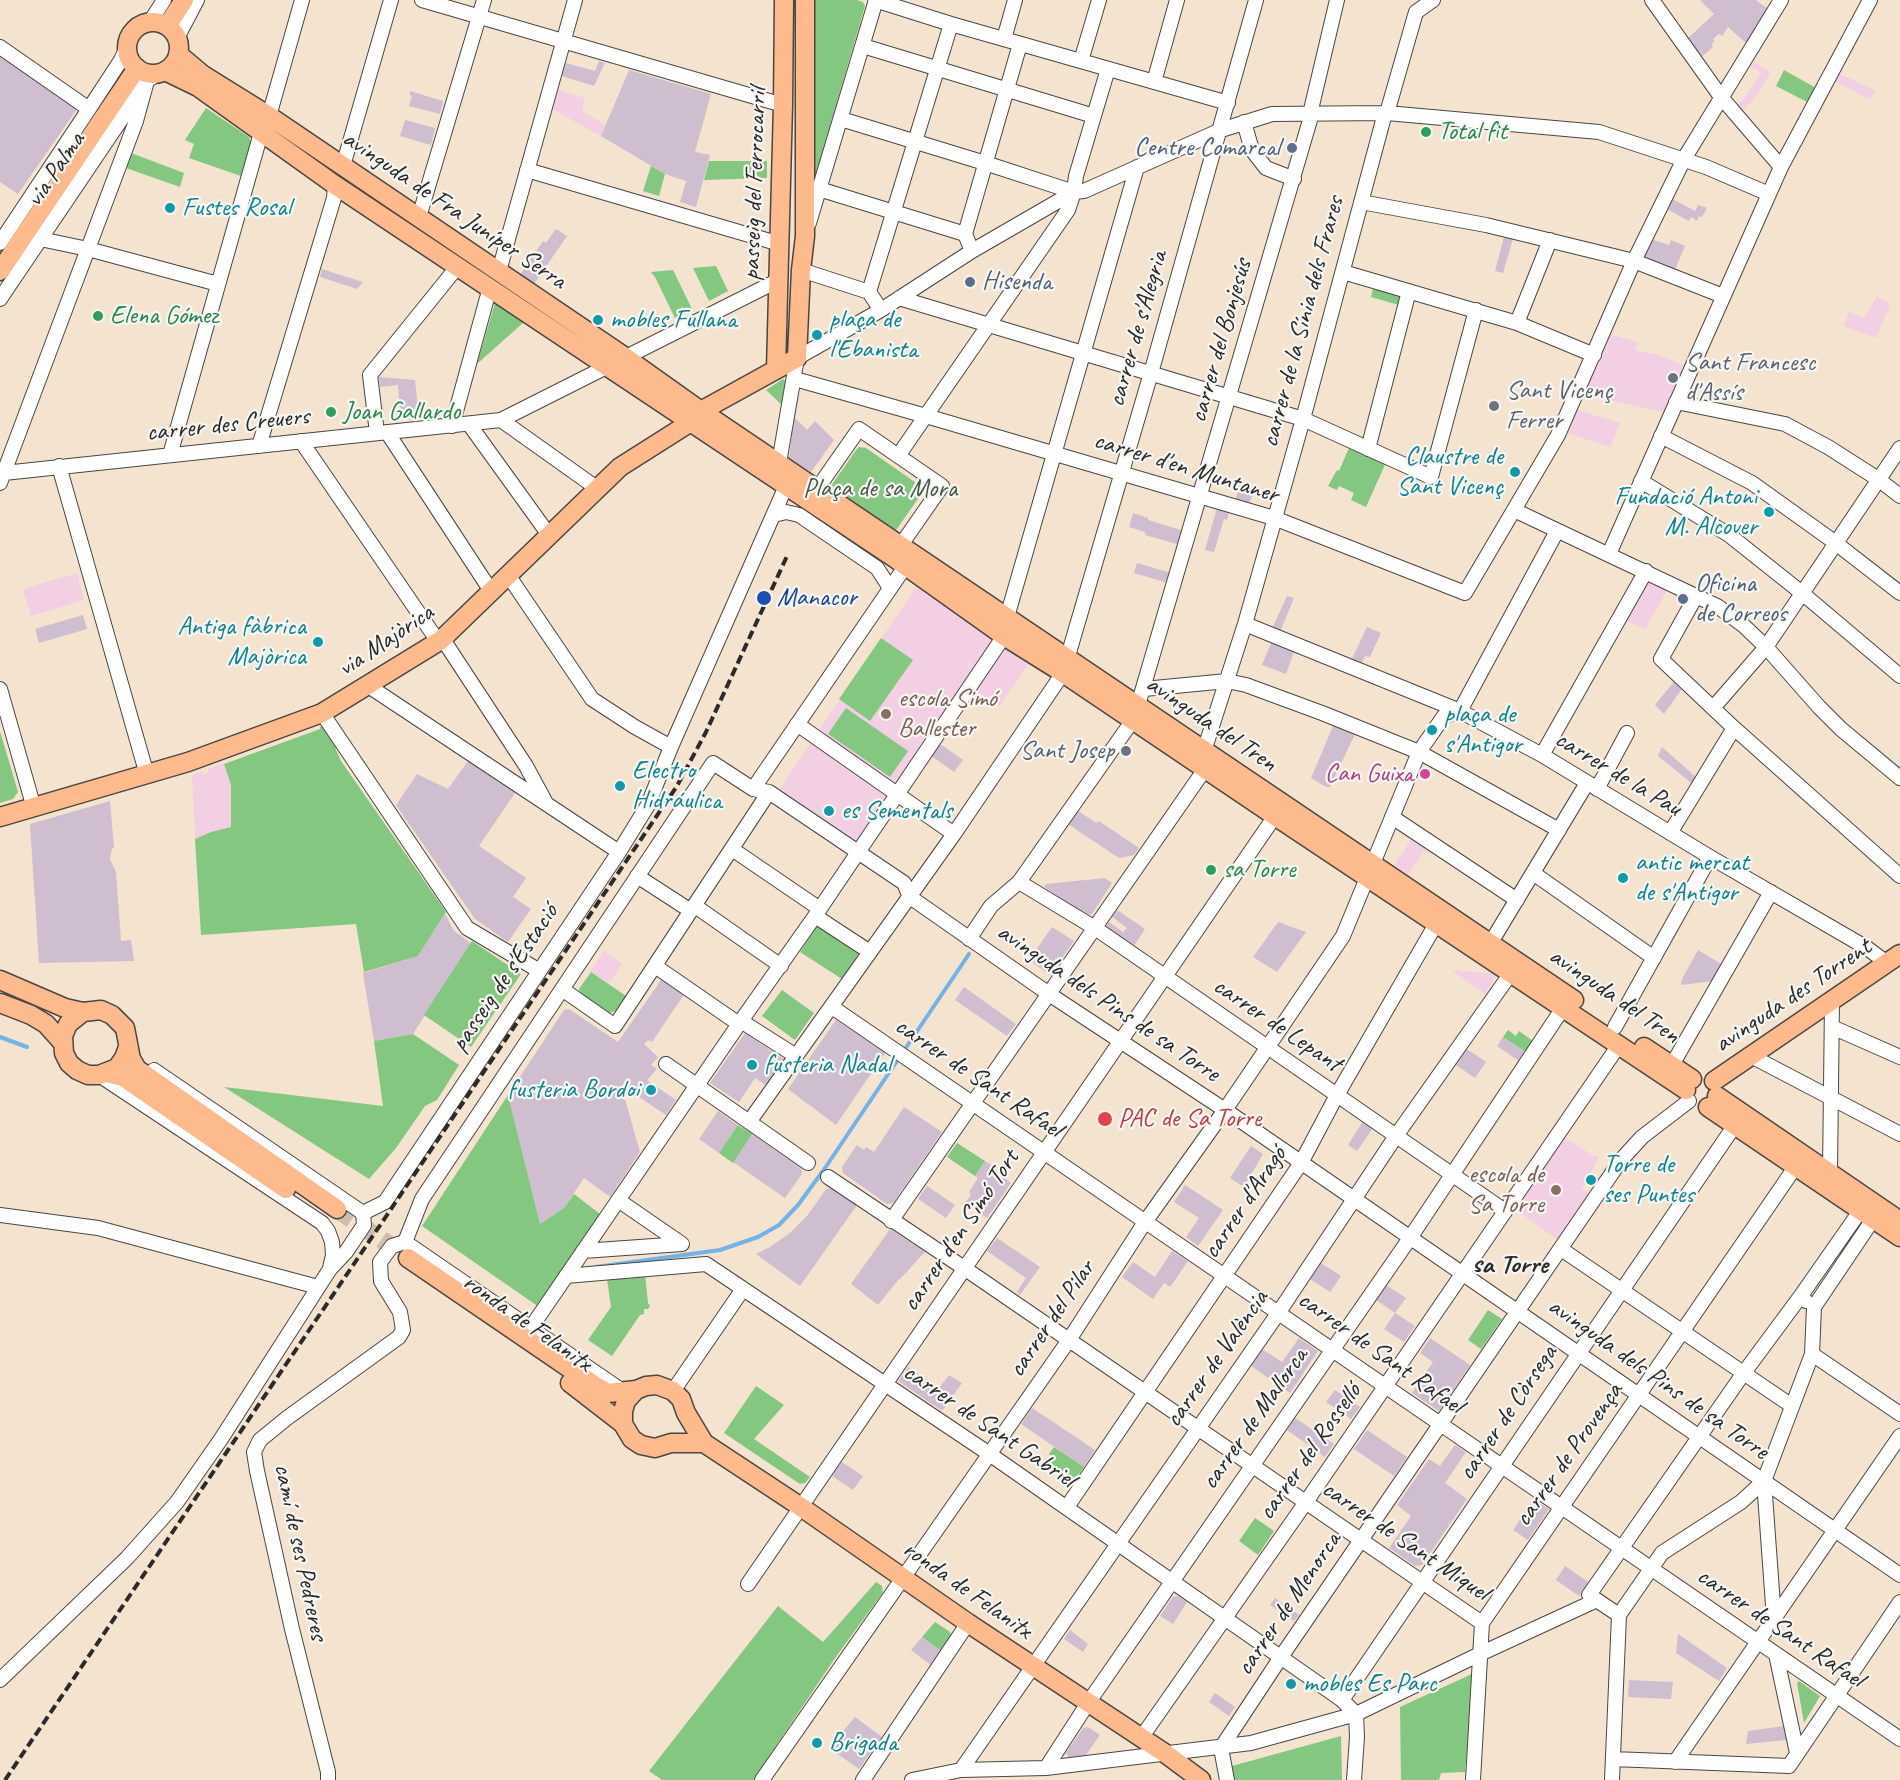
<!DOCTYPE html>
<meta charset="utf-8">
<style>
body{margin:0}
canvas{display:block;background:#f4e3ce}
</style>
<canvas width="1900" height="1780"></canvas>
<script>
const g = document.querySelector('canvas').getContext('2d');
g.lineJoin = 'round';
function fillPath(path, color) {
  g.fillStyle = color;
  g.fill(path, 'evenodd');
}
function shape(rows) {
  const path = new Path2D();
  for (const r of rows) {
    if (r.length === 3) {
      path.moveTo(r[0] + r[2], r[1]);
      path.arc(r[0], r[1], r[2], 0, 2 * Math.PI);
      continue;
    }
    path.moveTo(r[0], r[1]);
    for (let i = 2; i < r.length; i += 2) path.lineTo(r[i], r[i + 1]);
  }
  return path;
}
function trace(path, color, width, dash) {
  g.strokeStyle = color;
  g.lineWidth = width;
  g.lineCap = dash ? 'butt' : 'round';
  g.setLineDash(dash || []);
  g.stroke(path);
}
function label(font, color, halo, rows, align = 'center') {
  g.font = font + ' Caveat,sans-serif';
  g.lineWidth = 4.5;
  g.setLineDash([]);
  g.textBaseline = 'middle';
  g.strokeStyle = halo;
  g.fillStyle = color;
  for (const [text, x, y, turn = 0] of rows) {
    g.save();
    g.translate(x, y);
    g.rotate((+turn || 0) * Math.PI / 180);
    g.textAlign = isNaN(turn) ? turn : align;
    if (halo) g.strokeText(text, 0, 0);
    g.fillText(text, 0, 0);
    g.restore();
  }
}
fillPath(shape([
 [1748,61,1753,64,1754,62,1770,73,1760,91,1741,113,1736,107,1745,97,1761,73,1747,64],
 [1836,72,1874,90,1875,92,1870,100,1857,93,1832,80],
 [558,90,585,98,582,111,605,125,601,136,552,109],
 [1877,296,1888,303,1890,306,1876,338,1844,326,1849,312,1864,318],
 [1608,334,1638,342,1635,350,1659,355,1687,367,1667,413,1609,400,1582,390],
 [1574,409,1620,423,1610,447,1569,434,1566,426],
 [77,573,84,600,31,616,23,589],
 [1651,579,1669,587,1645,629,1624,620,1646,581],
 [916,587,992,638,993,644,926,740,924,738,919,746,921,747,856,843,779,790],
 [1004,647,1029,663,999,707,975,690],
 [224,763,231,785,231,827,211,832,195,839,192,775,202,771,203,775,209,773,208,769],
 [1413,837,1427,847,1408,875,1394,865],
 [604,951,622,964,609,983,590,971],
 [1454,970,1493,974,1495,977,1485,994,1453,971],
 [1564,1137,1594,1156,1595,1155,1599,1157,1581,1188,1589,1193,1558,1240,1515,1209]
]), '#f2cfe2');
fillPath(shape([
 [1700,0,1756,0,1768,9,1747,44,1728,27,1722,36,1719,34,1713,39,1714,42,1711,45,1713,47,1699,59,1686,40,1714,14],
 [0,57,77,109,18,194,0,182],
 [599,61,605,63,594,86,562,76,566,63,595,71],
 [629,70,711,94,695,152,710,155,696,207,680,202,686,181,665,174,601,136],
 [410,91,443,101,440,114,409,106,412,96,410,95],
 [405,120,435,128,431,145,400,136],
 [1670,198,1695,211,1698,205,1707,208,1702,217,1699,216,1697,221,1691,217,1689,221,1665,208],
 [556,229,567,236,534,284,520,275,543,241,546,243],
 [1505,233,1514,235,1503,273,1495,271],
 [1651,239,1669,245,1671,240,1685,246,1674,272,1646,260,1643,255],
 [322,269,337,274,363,282,357,289,320,277],
 [379,377,415,380,419,417,401,419,398,385,380,387],
 [794,417,807,430,815,421,834,440,811,472,789,458],
 [1241,482,1255,487,1249,505,1235,501],
 [1217,508,1229,512,1227,520,1224,519,1214,552,1205,550],
 [1133,513,1148,518,1148,520,1184,531,1180,545,1145,535,1145,532,1129,527],
 [1137,563,1171,573,1168,583,1134,573],
 [1287,596,1294,598,1280,632,1272,629],
 [83,615,87,629,39,643,35,629],
 [1367,627,1381,633,1370,657,1365,656,1361,665,1351,661],
 [1273,638,1296,646,1286,674,1262,665],
 [1676,679,1684,686,1664,714,1655,705],
 [1334,724,1356,732,1330,787,1326,787,1311,778],
 [939,743,963,760,954,772,930,755],
 [1662,747,1698,779,1694,785,1658,756],
 [468,761,515,793,479,846,526,878,513,897,531,909,508,942,475,919,396,805,417,774,448,789],
 [110,801,114,848,112,848,110,859,116,872,121,941,131,940,134,961,39,963,30,824],
 [1077,810,1096,823,1099,821,1139,848,1134,855,1119,858,1068,824],
 [1105,878,1112,883,1092,914,1086,915,1044,887,1046,884],
 [1117,910,1145,929,1133,947,1105,928,1109,922,1123,932,1127,928,1112,917],
 [445,914,454,931,471,943,413,1034,374,1041,363,973,418,956],
 [1278,922,1306,932,1277,972,1253,957],
 [1052,927,1074,941,1050,975,1029,960],
 [1698,950,1723,965,1714,981,1681,985,1682,979],
 [665,979,685,993,652,1042,648,1040,644,1044,658,1057,651,1065,657,1069,647,1080,676,1100,666,1115,627,1089,623,1092,640,1152,610,1197,584,1178,564,1208,540,1224,508,1095,564,1010,569,1009,618,1042,661,980],
 [964,987,1016,1024,1007,1036,955,1000],
 [836,1020,885,1053,836,1125,788,1089],
 [745,1033,785,1060,767,1086,755,1078,739,1102,710,1083],
 [1503,1037,1526,1052,1519,1061,1497,1046],
 [1464,1047,1486,1062,1475,1078,1453,1063],
 [904,1107,942,1132,893,1203,887,1204,843,1173,842,1167,857,1145,864,1150,866,1147,874,1152],
 [718,1111,738,1125,719,1153,699,1139],
 [1363,1121,1373,1128,1357,1151,1348,1145],
 [752,1134,801,1168,802,1174,785,1198,733,1162],
 [1251,1146,1263,1154,1244,1187,1230,1178],
 [985,1161,996,1168,999,1174,1011,1183,987,1218,965,1203,971,1195,969,1192,978,1178,975,1176],
 [1185,1185,1223,1210,1198,1246,1186,1237,1199,1218,1174,1202],
 [927,1186,955,1205,946,1218,918,1199],
 [832,1188,857,1205,800,1286,756,1254,770,1247,790,1233,807,1216,826,1189],
 [890,1229,925,1252,900,1279,899,1279,878,1305,851,1284],
 [997,1238,1040,1267,1020,1295,1017,1292,1026,1278,987,1251],
 [1172,1251,1188,1261,1170,1287,1164,1283,1153,1299,1122,1277,1133,1262,1155,1277],
 [1321,1263,1341,1276,1330,1292,1310,1279],
 [1386,1285,1406,1298,1395,1313,1415,1326,1404,1342,1384,1329,1395,1313,1376,1300],
 [1299,1338,1318,1351,1290,1393,1251,1366,1262,1349,1282,1362],
 [1430,1338,1470,1365,1439,1411,1412,1393,1433,1362,1420,1353],
 [908,1367,939,1388,949,1375,962,1383,942,1411,898,1381],
 [1335,1390,1360,1407,1351,1419,1326,1402],
 [1032,1408,1095,1450,1084,1467,1021,1424],
 [1295,1418,1334,1444,1325,1457,1287,1430],
 [1367,1430,1407,1457,1394,1476,1354,1449],
 [1455,1445,1466,1452,1445,1483,1467,1499,1422,1565,1415,1566,1389,1548,1411,1516,1397,1505,1429,1459,1440,1466],
 [842,1462,863,1476,853,1490,832,1476],
 [1534,1499,1549,1509,1528,1540,1513,1530],
 [1565,1566,1588,1582,1579,1596,1556,1580],
 [1178,1596,1187,1602,1173,1624,1160,1616,1173,1597],
 [1275,1598,1299,1615,1294,1621,1270,1605],
 [1070,1630,1088,1644,1083,1652,1064,1639],
 [1678,1634,1727,1668,1719,1681,1676,1653],
 [922,1637,941,1651,931,1665,911,1650],
 [1629,1680,1673,1682,1671,1699,1628,1697],
 [1215,1693,1235,1707,1229,1716,1209,1702],
 [855,1717,882,1737,859,1769,829,1748],
 [1784,1726,1787,1740,1746,1744,1748,1731],
 [1088,1727,1100,1735,1085,1756,1069,1758,1066,1753,1083,1728]
]), '#cfbdd0');
fillPath(shape([
 [815,0,857,0,863,2,865,6,815,177,814,176],
 [1784,70,1816,88,1809,103,1776,86],
 [206,108,249,137,251,142,241,176,189,158,194,144,185,140],
 [131,153,184,173,180,187,126,168],
 [709,161,767,161,767,178,704,180],
 [651,166,665,174,659,196,643,191],
 [716,266,728,291,709,301,693,268],
 [673,270,692,309,675,318,655,277,651,272],
 [1374,285,1402,296,1399,305,1371,297],
 [495,303,524,322,477,364],
 [783,379,788,383,784,407,766,390],
 [1352,441,1388,458,1366,507,1351,500,1354,493,1339,486,1337,490,1328,486,1337,470,1339,471],
 [859,447,866,448,922,487,922,493,896,530,894,531,832,488,831,486,856,450],
 [881,638,913,660,870,721,839,699],
 [846,708,908,751,890,777,828,734],
 [324,725,334,738,336,750,341,761,446,912,418,956,364,972,356,924,201,935,195,839,211,832,231,827,231,785,224,764,320,729,320,727],
 [0,731,18,792,13,799,0,803],
 [817,926,859,953,842,979,800,952],
 [472,941,521,974,471,1047,424,1015],
 [591,972,626,996,615,1011,609,1013,580,993,579,989],
 [782,990,814,1013,795,1040,762,1016],
 [1508,1030,1516,1036,1519,1031,1533,1041,1526,1052,1503,1037],
 [413,1034,459,1065,437,1100,425,1106,396,1148,369,1179,224,1087,383,1106,374,1041],
 [508,1095,540,1224,564,1208,574,1194,600,1214,539,1307,422,1226],
 [738,1125,752,1134,733,1163,719,1153],
 [957,1143,985,1161,975,1176,947,1157],
 [645,1274,648,1303,650,1306,648,1309,644,1309,644,1314,640,1315,612,1356,588,1340,611,1307,607,1279],
 [1488,1310,1502,1319,1481,1349,1468,1340],
 [756,1386,784,1405,754,1439,810,1477,805,1483,800,1484,724,1433],
 [1054,1447,1084,1467,1074,1481,1049,1463,1053,1457,1049,1454],
 [1255,1518,1274,1531,1258,1555,1239,1541],
 [876,1582,882,1586,883,1592,833,1661,753,1780,662,1780,649,1771,778,1606,823,1642],
 [935,1622,950,1632,951,1637,941,1651,922,1637],
 [1474,1673,1465,1772,1441,1773,1439,1780,1401,1780,1400,1707],
 [1799,1681,1820,1696,1804,1723,1797,1683],
 [1341,1736,1342,1780,1231,1780,1229,1779,1232,1766]
]), '#83c781');
trace(shape([
 [0,1037,27,1047],
 [596,1267,720,1250,758,1237,779,1225,798,1205,825,1168,969,954]
]), '#73b3e6', 4);
trace(shape([
 [337,1209,408,1258]
]), '#ccbead', 18, [18, 9]);
const minor = shape([
 [422,0,783,105],
 [875,0,951,24,1228,103],
 [1652,0,1721,97,1781,167],
 [150,22,164,0],
 [177,38,197,0],
 [1004,39,1015,0],
 [863,46,1094,116],
 [0,47,89,109],
 [1081,61,1099,0],
 [1154,82,1177,0],
 [1387,113,1416,12,1433,0],
 [841,119,985,163,1074,192],
 [1244,122,1252,150,1266,168,1294,179],
 [343,166,391,0],
 [527,170,780,244],
 [819,189,965,234],
 [1361,202,1486,225,1634,261,1723,296],
 [419,217,484,0],
 [809,223,876,0],
 [40,239,88,249,218,284],
 [0,243,89,109,121,60,127,47],
 [972,251,965,234,1020,44],
 [801,270,869,292,881,310],
 [499,271,575,0],
 [1343,272,1517,323,1594,355],
 [869,292,951,24],
 [899,298,1303,419,1431,477,1476,310],
 [0,299,147,81,158,73],
 [1517,323,1550,240],
 [795,379,926,416,1274,518,1465,593,1558,435,1634,261,1684,159,1781,0],
 [1676,402,1785,424,1828,447,1878,479,1900,496],
 [501,420,598,489],
 [469,424,549,535],
 [452,426,490,287],
 [387,432,491,591],
 [377,433,370,375,458,266],
 [1661,436,1752,483,1833,541,1900,593],
 [301,441,435,637,446,644,526,766,546,803],
 [259,446,334,198,335,185],
 [1368,449,1409,291],
 [170,455,261,133,269,116,302,0],
 [898,456,1068,210,1074,192,1076,176,1108,69],
 [59,466,147,775],
 [776,469,779,463,797,358,881,310,972,251,1074,192,1084,191,1221,130,1272,114,1387,113,1599,132,1706,167,1769,194],
 [0,471,4,473,501,420,777,281],
 [1641,481,1729,535,1802,593,1900,676],
 [0,483,136,121,147,81],
 [1514,510,1717,606,1743,625,1766,647,1819,707,1841,729,1900,778],
 [774,515,786,512,799,515,877,568,890,588],
 [1609,554,1781,167,1870,0],
 [508,575,592,699,635,727,671,747],
 [1696,596,1661,659,1734,728,1900,876],
 [1007,617,1137,167],
 [1245,624,1460,711,1542,755,1710,857,1867,948,1887,963],
 [367,685,619,852],
 [0,689,34,808],
 [1144,689,1227,681,1246,685,1322,713,1419,752,1559,830],
 [1713,708,1766,647,1900,448],
 [322,713,467,928,538,970],
 [797,724,954,834],
 [1204,751,1245,624,1303,419,1385,113],
 [1542,755,1646,571],
 [753,789,911,558],
 [1597,789,1627,733],
 [769,792,904,883,910,897,1049,994,1225,1110,1900,1575],
 [1392,817,1517,900],
 [1670,833,1734,728],
 [732,849,820,909],
 [1533,873,1654,958],
 [637,876,691,911],
 [1019,882,1095,928,1505,1211],
 [695,906,781,966],
 [969,939,991,906,1019,882,1133,720,1138,705,1310,120,1310,114,1337,0],
 [1490,944,1587,783],
 [870,952,954,834,1063,673,1151,373,1256,0],
 [655,966,739,1024],
 [832,1007,1900,1739],
 [741,1021,796,1056],
 [1615,1027,1710,857],
 [1832,1027,1900,1057],
 [1751,1056,1900,1134],
 [666,1064,808,1163],
 [1672,1065,1771,892],
 [154,1070,363,1213,385,1202,619,852,648,805,671,747,786,486,817,489,859,429,942,486,896,552],
 [99,1075,322,1223,328,1231,332,1242,333,1255,330,1268],
 [749,1122,870,952,815,916],
 [1830,1173,1832,1001],
 [828,1177,964,1268,1482,1623,1473,1780],
 [0,1215,98,1228,318,1287],
 [891,1221,1205,769],
 [405,1242,422,1199,713,763,753,789,769,792,615,1026,562,989],
 [405,1242,624,1392],
 [1561,1249,1792,1406],
 [583,1251,682,1244,618,1200],
 [566,1276,706,1264,988,1453,1342,1700,1356,1714,1357,1737,1354,1780],
 [1806,1301,1800,1297,1865,1204],
 [1814,1307,1878,1212],
 [530,1329,741,1021,815,916,1004,636],
 [1812,1354,1900,1414],
 [673,1391,743,1289],
 [1764,1481,1741,1502,1662,1553,1619,1615,1589,1595,1743,1374,1800,1297],
 [1067,1507,1301,1163,1337,1095,1440,917],
 [748,1584,1275,816],
 [1774,1619,1764,1481,1812,1354,1814,1307],
 [1482,1623,1796,1166],
 [1776,1654,1797,1753],
 [0,1680,127,1558,177,1502,221,1439,330,1269,346,1252,364,1225,363,1213],
 [1342,1700,1735,1125],
 [1141,1738,1306,1502,1619,1045],
 [1221,1748,1281,1657,1621,1160,1642,1137,1689,1101],
 [1221,1748,1227,1780],
 [1613,1759,1789,1766],
 [1675,1762,1900,1436],
 [1789,1766,1900,1602],
 [1046,1768,1088,1703,1410,1238,1563,1008],
 [961,1770,1279,1312,1396,1136,1511,973],
 [328,1780,328,1772,292,1629,257,1471,254,1452,260,1440,287,1418,399,1337,403,1330,400,1312,381,1281,380,1262,392,1246,405,1242],
 [762,1780,1069,1340,1145,1222,1225,1110,1343,936,1419,752,1444,716,1460,711,1557,531],
 [863,1780,968,1623],
 [912,1780,961,1770,1046,1768,1251,1743,1356,1714,1482,1653,1597,1600],
 [1612,1780,1619,1615]
]);
const major = shape([
 [153,48,26],
 [167,26,184,0],
 [178,54,203,75,269,116,625,357,701,411,1574,1000],
 [165,71,198,87,335,185,893,557,1004,636,1063,673,1275,816,1686,1090],
 [0,271,137,68],
 [776,370,783,105,784,0],
 [0,817,188,762,322,713,441,640,620,467,691,422,701,411,797,358,801,270,805,236,805,0],
 [0,980,65,1008,83,1012],
 [0,1003,31,1015,46,1024,62,1042],
 [128,1047,124,1058,117,1068,99,1075,88,1075,77,1070,69,1063,64,1053,63,1036,68,1024,83,1012,101,1010,112,1015,125,1028,131,1059,137,1069,337,1209],
 [1644,1047,1692,1079],
 [107,1073,123,1077,286,1189],
 [1714,1081,1900,954],
 [1717,1096,1900,1221],
 [1708,1107,1900,1237],
 [408,1258,594,1385,608,1393,636,1390,646,1386,657,1385,673,1391,681,1399,686,1413,704,1443,801,1507,968,1623,1166,1754,1201,1780],
 [570,1383,623,1424],
 [636,1390,626,1401,623,1411,623,1424,632,1439,641,1445,655,1448,671,1443,704,1443]
]);
trace(minor, '#494743', 16);
trace(major, '#494743', 21);
trace(minor, '#fff', 14);
trace(major, '#fcba8d', 18);
trace(shape([
 [5,1780,677,786,706,732,788,554]
]), '#2b2b2b', 4, [9, 4.5]);
for (const [x, y, r, color] of [
 [1426,132,6,"#2e9e5b"],
 [1292,148,6,"#5c6f8a"],
 [170,208,6,"#0f9aa8"],
 [970,282,6,"#5c6f8a"],
 [98,316,6,"#2e9e5b"],
 [598,320,6,"#0f9aa8"],
 [817,335,6,"#0f9aa8"],
 [1673,378,6,"#6b7280"],
 [1494,406,6,"#6b7280"],
 [331,412,6,"#2e9e5b"],
 [1515,472,6,"#0f9aa8"],
 [1769,512,6,"#0f9aa8"],
 [764,598,8,"#1a4fb4"],
 [1683,599,6,"#5c6f8a"],
 [318,642,6,"#0f9aa8"],
 [886,714,6,"#8d6e63"],
 [1432,730,6,"#0f9aa8"],
 [1126,751,6,"#6b7280"],
 [1425,774,6,"#d1479c"],
 [620,786,6,"#0f9aa8"],
 [829,811,6,"#0f9aa8"],
 [1211,870,6,"#2e9e5b"],
 [1623,878,6,"#0f9aa8"],
 [752,1065,6,"#0f9aa8"],
 [651,1090,6,"#0f9aa8"],
 [1105,1119,8,"#e0444e"],
 [1591,1180,6,"#0f9aa8"],
 [1556,1190,6,"#8d6e63"],
 [1291,1684,6,"#0f9aa8"],
 [817,1743,6,"#0f9aa8"]
]) {
  const dot = new Path2D();
  dot.arc(x, y, r, 0, 2 * Math.PI);
  g.fillStyle = color;
  g.fill(dot);
  trace(dot, '#f6f6f2', 2);
}
label('26px', '#27864d', '#f6f6f2', [
 ["Total fit",1438,132],
 ["Elena Gómez",110,316],
 ["Joan Gallardo",343,412],
 ["sa Torre",1223,870]
], 'left');
label('26px', '#4e5e75', '#f6f6f2', [
 ["Centre Comarcal",1280,148,"right"],
 ["Hisenda",982,282],
 ["Oficina",1695,584],
 ["de Correos",1695,614]
], 'left');
label('26px', '#2b2b2b', '#f6f6f2', [
 ["via Palma",56,170,-56],
 ["passeig del Ferrocarril",755,184,-88],
 ["avinguda de Fra Juníper Serra",454,210,34],
 ["carrer de la Sínia dels Frares",1303,322,-75],
 ["carrer de s'Alegria",1138,329,-74],
 ["carrer del Bonjesús",1221,341,-74],
 ["carrer des Creuers",228,425,-6],
 ["carrer d'en Muntaner",1186,468,17],
 ["via Majòrica",386,641,-34],
 ["avinguda del Tren",1211,724,34],
 ["carrer de la Pau",1618,774,31],
 ["passeig de s'Estació",505,978,-56],
 ["avinguda del Tren",1614,996,34],
 ["avinguda des Torrent",1793,996,-34],
 ["avinguda dels Pins de sa Torre",1108,1003,34],
 ["carrer de Lepant",1277,1025,34],
 ["carrer de Sant Rafael",978,1078,34],
 ["carrer d'Aragó",1245,1203,-56],
 ["carrer d'en Simó Tort",961,1231,-56],
 ["carrer del Pilar",1052,1319,-56],
 ["ronda de Felanitx",527,1323,35],
 ["carrer de Sant Rafael",1380,1353,35],
 ["carrer de València",1217,1359,-55],
 ["avinguda dels Pins de sa Torre",1658,1379,35],
 ["carrer de Còrsega",1508,1413,-56],
 ["carrer de Mallorca",1255,1419,-55],
 ["carrer de Sant Gabriel",989,1426,34],
 ["carrer del Rosselló",1310,1452,-55],
 ["carrer de Provença",1569,1455,-55],
 ["carrer de Sant Miquel",1405,1541,34],
 ["camí de ses Pedreres",300,1552,78],
 ["ronda de Felanitx",967,1590,35],
 ["carrer de Menorca",1289,1604,-56],
 ["carrer de Sant Rafael",1780,1628,34]
]);
label('26px', '#0d838f', '#f6f6f2', [
 ["Fustes Rosal",182,208],
 ["mobles Fullana",610,320],
 ["plaça de",829,320],
 ["l'Ebanista",829,350],
 ["Claustre de",1503,457,"right"],
 ["Sant Vicenç",1503,487,"right"],
 ["Fundació Antoni",1757,497,"right"],
 ["M. Alcover",1757,527,"right"],
 ["Antiga fàbrica",306,627,"right"],
 ["Majòrica",306,657,"right"],
 ["plaça de",1444,715],
 ["s'Antigor",1444,745],
 ["Electro",632,771],
 ["Hidráulica",632,801],
 ["es Sementals",841,811],
 ["antic mercat",1635,863],
 ["de s'Antigor",1635,893],
 ["fusteria Nadal",764,1065],
 ["fusteria Bordoi",639,1090,"right"],
 ["Torre de",1603,1165],
 ["ses Puntes",1603,1195],
 ["mobles Es Parc",1303,1684],
 ["Brigada",829,1743]
], 'left');
label('26px', '#5b616d', '#f6f6f2', [
 ["Sant Francesc",1685,363],
 ["d'Assís",1685,393],
 ["Sant Vicenç",1506,391],
 ["Ferrer",1506,421],
 ["Sant Josep",1114,751,"right"]
], 'left');
label('26px', '#455a45', '#f6f6f2', [
 ["Plaça de sa Mora",880,489]
]);
label('26px', '#164399', '#f6f6f2', [
 ["Manacor",777,598]
], 'left');
label('26px', '#785e54', '#f6f6f2', [
 ["escola Simó",898,699],
 ["Ballester",898,729],
 ["escola de",1544,1175,"right"],
 ["Sa Torre",1544,1205,"right"]
], 'left');
label('26px', '#b23c85', '#f6f6f2', [
 ["Can Guixa",1413,774]
], 'right');
label('26px', '#be3a42', '#f6f6f2', [
 ["PAC de Sa Torre",1118,1119]
], 'left');
label('bold 27px', '#2b2b2b', '#f6f6f2', [
 ["sa Torre",1510,1265]
]);
</script>
